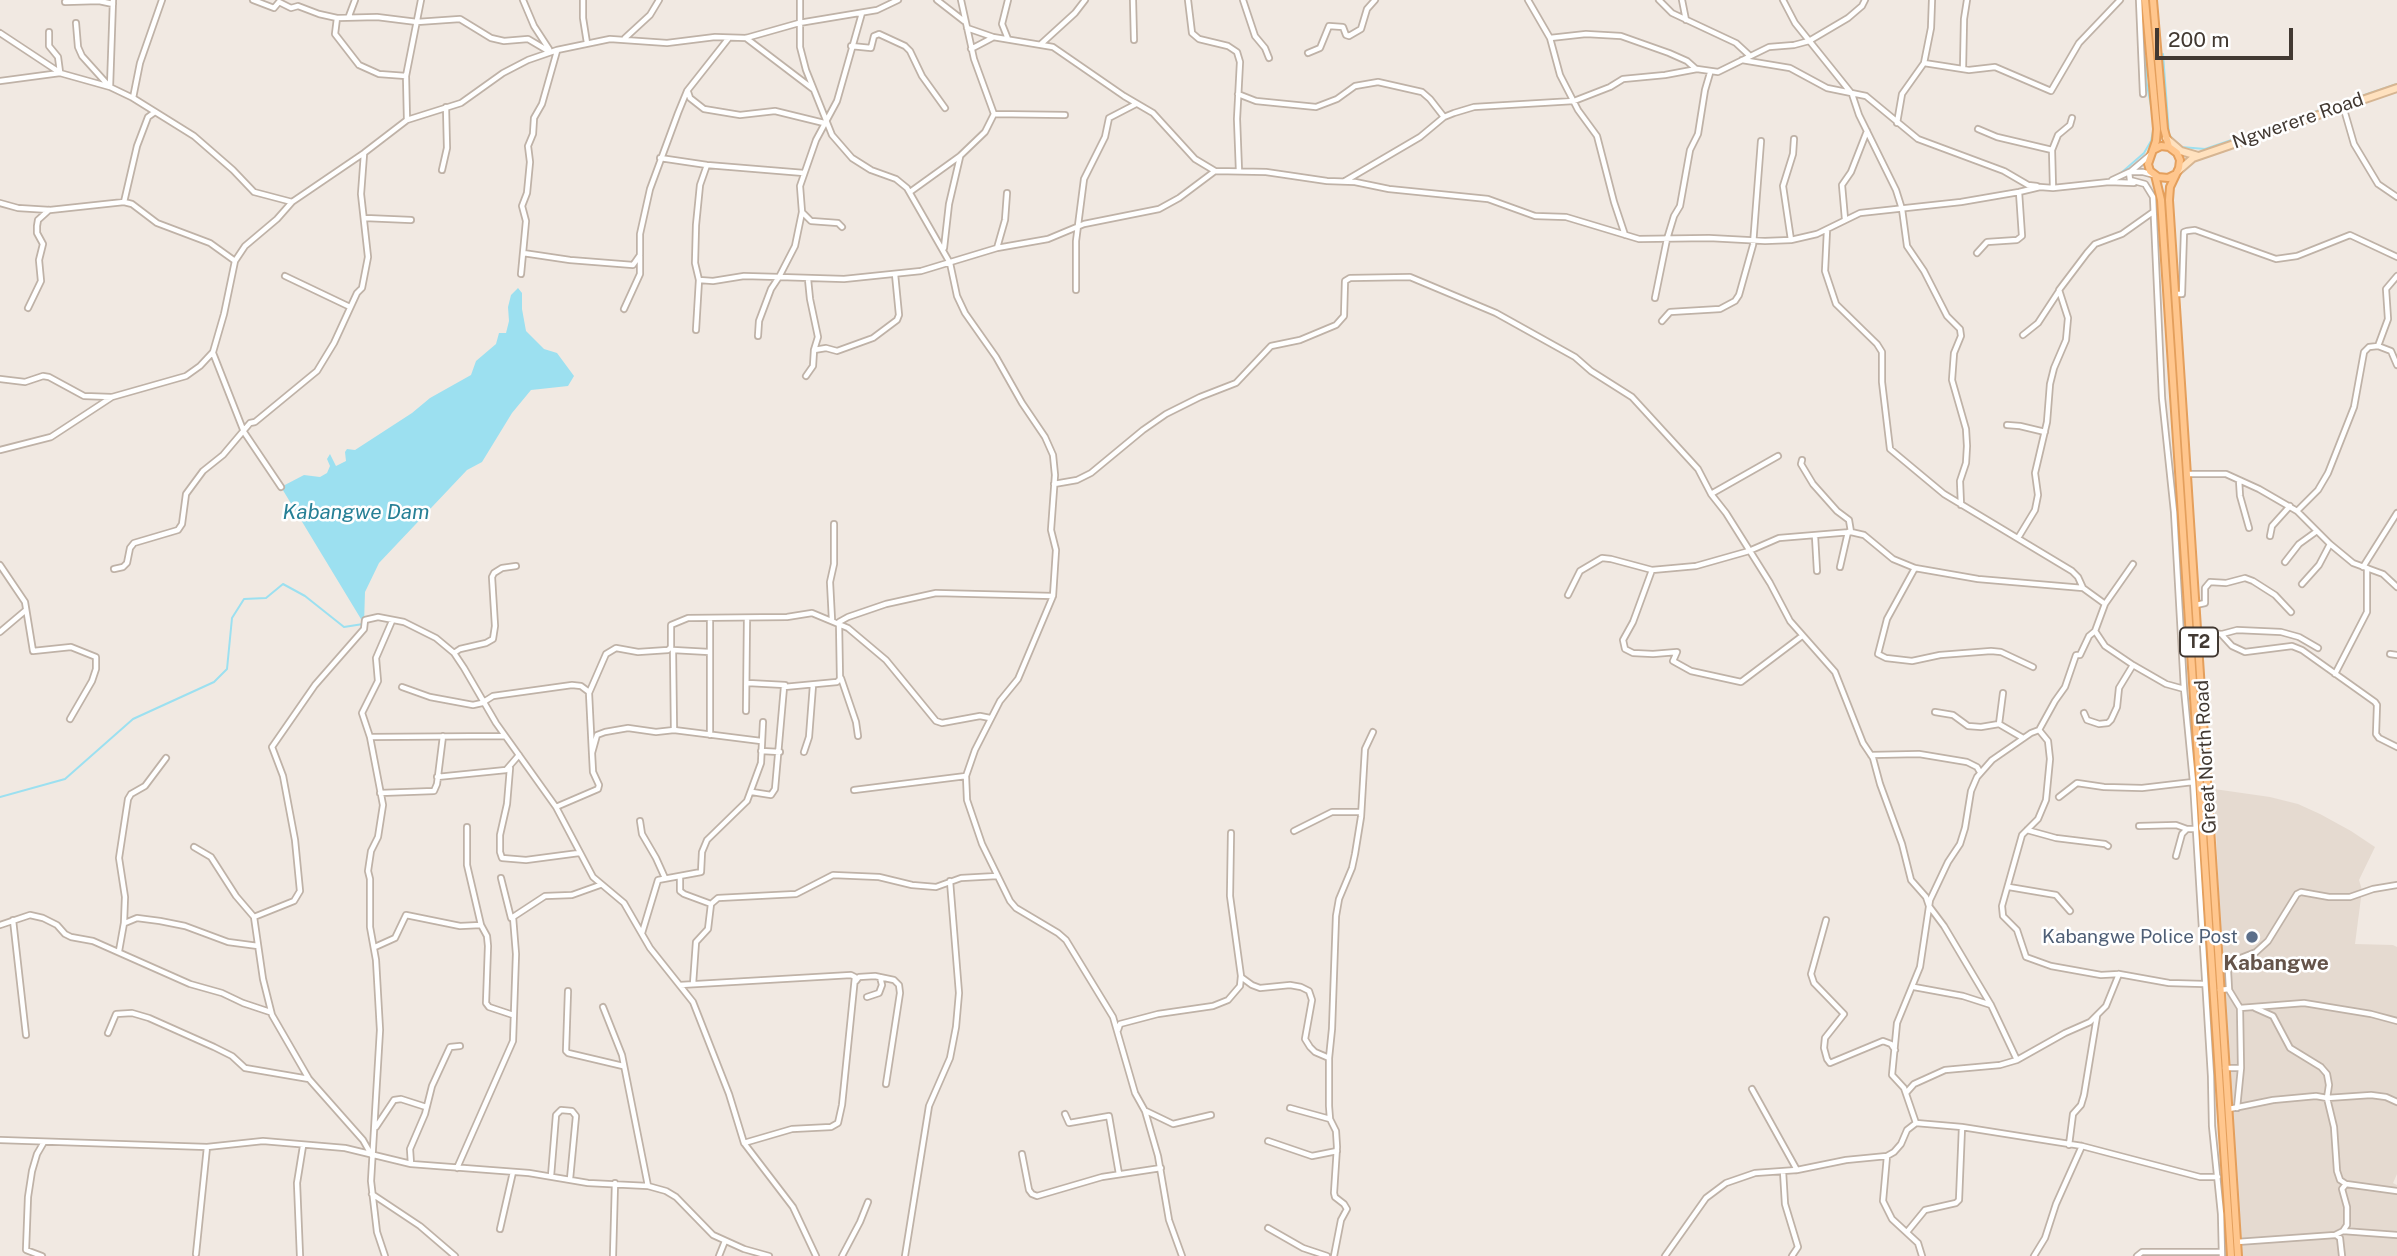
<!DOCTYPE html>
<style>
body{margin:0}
#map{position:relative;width:2397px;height:1256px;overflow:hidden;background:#f1e9e2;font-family:"Public Sans",sans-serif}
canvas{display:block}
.scale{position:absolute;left:2155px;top:28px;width:138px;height:32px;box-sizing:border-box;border:4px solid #423932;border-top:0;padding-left:9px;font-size:21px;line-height:24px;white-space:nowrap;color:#423932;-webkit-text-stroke:5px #fff;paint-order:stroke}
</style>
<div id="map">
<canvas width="2397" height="1256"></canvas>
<div class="scale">200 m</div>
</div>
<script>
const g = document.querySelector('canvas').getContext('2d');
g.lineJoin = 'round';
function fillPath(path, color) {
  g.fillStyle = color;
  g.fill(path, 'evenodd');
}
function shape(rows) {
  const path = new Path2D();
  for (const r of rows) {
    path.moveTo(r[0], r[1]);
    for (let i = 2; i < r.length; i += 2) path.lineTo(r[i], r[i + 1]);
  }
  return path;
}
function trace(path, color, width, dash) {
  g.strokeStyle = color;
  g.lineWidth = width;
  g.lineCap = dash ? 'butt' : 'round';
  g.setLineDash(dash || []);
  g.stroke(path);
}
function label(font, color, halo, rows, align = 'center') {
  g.font = font + ' "Public Sans",sans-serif';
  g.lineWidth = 5;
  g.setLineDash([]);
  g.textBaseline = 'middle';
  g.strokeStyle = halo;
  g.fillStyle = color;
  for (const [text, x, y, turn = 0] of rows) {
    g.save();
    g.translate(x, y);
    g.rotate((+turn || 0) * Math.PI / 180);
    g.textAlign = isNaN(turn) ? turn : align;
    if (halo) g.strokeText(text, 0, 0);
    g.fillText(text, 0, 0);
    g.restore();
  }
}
fillPath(shape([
 [2214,789,2270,797,2298,804,2320,814,2351,831,2375,847,2359,880,2362,890,2355,944,2393,945,2397,947,2397,1174,2393,1183,2397,1185,2397,1256,2242,1256,2221,939]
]), '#e5dad0');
fillPath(shape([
 [518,288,522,293,522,309,526,331,544,349,557,353,574,376,568,386,531,390,512,413,482,462,467,470,379,563,365,592,364,624,281,487,304,475,320,477,327,473,330,466,327,459,330,454,336,466,346,461,345,452,347,449,355,450,412,413,430,398,471,375,476,361,496,344,499,333,506,333,509,321,508,307,511,295]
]), '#9ce0f0');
trace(shape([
 [2163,54,2169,134,2174,141],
 [2146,57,2146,80,2152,111],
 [2181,147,2205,149,2397,84],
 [2121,173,2144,153,2151,141,2154,127],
 [0,797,65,779,133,719,214,682,227,669,232,618,244,599,266,598,283,584,305,596,344,627,363,624]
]), '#9ce0f0', 2);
const minor = shape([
 [253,0,274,8,279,2,291,8,298,6,319,14,337,18,377,17,417,22,460,19,491,38,504,41,528,39,550,52],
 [523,0,534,26,549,49],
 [583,0,583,18,587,43],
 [800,0,800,47,806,70,832,135,852,158,871,170,896,179,907,188,950,263,957,296,965,313,996,357,1022,403,1045,437,1053,455,1055,475,1051,530,1056,550,1053,596,1018,679,1000,701,975,750,966,776,967,800,982,844,1010,901,1016,908,1058,933,1066,940,1113,1017,1135,1093,1145,1111,1158,1156,1169,1220,1182,1256],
 [937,0,964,21],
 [1133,0,1134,40],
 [1188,0,1192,33,1199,39,1228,46,1237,52,1240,62,1237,119,1239,171],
 [1243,0,1255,36,1265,48,1269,58],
 [1528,0,1550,38,1560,75,1578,110,1597,136,1614,202,1625,235],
 [1659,0,1672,13,1736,43,1749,55],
 [1682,0,1686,20],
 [1783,0,1795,23,1852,94,1859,115,1896,190,1902,209,1907,246,1924,271,1947,316,1960,329,1961,336,1954,353,1952,380,1966,429,1967,446,1966,463,1960,481,1961,505],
 [2139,0,2143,94],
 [65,2,99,1,113,4],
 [862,13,837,101,816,140,800,186,802,212,795,246,779,277,844,279,921,271,997,248,1048,239,1084,224,1159,209,1179,198,1215,171,1266,172,1327,181,1355,182,1389,189,1488,199,1535,216,1566,217,1639,239,1709,238,1765,241,1791,240,1817,234,1860,213,1961,202,2019,192,2040,187,2053,188,2109,182,2134,183],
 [349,16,355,0],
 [337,18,335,34,359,65,379,74,406,76],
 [76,23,78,47,82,56,109,86],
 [967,28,993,37,1053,47,1124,96,1153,113,1195,159,1215,171],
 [49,32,49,46,58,57,60,72],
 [0,33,59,72],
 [625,38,650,15,659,0],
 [746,38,813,89],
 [1550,38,1586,34,1621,36,1669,53,1687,61,1696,69],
 [1008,39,1002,24,1008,0],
 [1041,44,1075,13,1085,0],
 [851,46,871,48,874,36,879,34,905,46,910,51,922,76,945,108],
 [971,49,992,38],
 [557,51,542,104,534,118,533,134,528,146,530,162,527,193,522,206,526,221,523,253,570,260,633,265,640,255,640,234,650,189,678,113,687,91,728,39],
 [1308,53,1320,48,1329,26,1343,27,1346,35,1349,36,1361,29,1367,9,1375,0],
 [1742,60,1790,68,1827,88,1866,96,1918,139,2004,171,2028,185,2037,186],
 [1924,63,1969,70,1995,67,2051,91,2079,43,2120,0],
 [1963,69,1964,19,1967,0],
 [0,81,60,73,110,87,133,98,194,136,233,170,254,192,292,202],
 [110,87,113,0],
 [688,92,690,98,704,109,740,115,775,111,824,123],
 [1238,94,1256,101,1316,107,1337,99,1355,86,1378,82,1422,92,1430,99,1444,117],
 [133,98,140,63,162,0],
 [2343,106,2354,144,2378,184,2397,197],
 [994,114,1065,115],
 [407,120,406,76,421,0],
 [1897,123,1902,94,1924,63,1931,28,1932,0],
 [1978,129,1997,137,2052,150],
 [660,158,707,165,804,173],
 [707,165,700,185,696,225,695,263,699,280,713,281,744,276,779,277,771,289,759,321,758,336],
 [442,170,447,148,446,107],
 [2129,172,2130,180,2145,184,2153,197,2162,398,2174,512,2184,689,2193,782,2211,1076,2212,1126,2221,1214,2222,1256],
 [2130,172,2150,155],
 [2112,180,2129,172,2143,172,2154,175],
 [1345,181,1420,137,1444,117,1454,113,1474,107,1574,101,1610,87,1623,79,1665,75,1697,69,1718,72,1769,47,1794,45,1809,41,1848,18,1862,6,1865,0],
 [2053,188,2052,150,2058,135,2070,125,2072,118],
 [910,192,960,156,985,132,994,114,974,59,961,0],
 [124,202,137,146,148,117,155,112],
 [0,203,18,208,50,210,124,202,132,204,157,223,210,243,235,261],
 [803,213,811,221,838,223,842,227],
 [365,218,411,220],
 [1845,219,1842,185,1851,172,1867,131],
 [1827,230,1825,271,1836,304,1877,344,1882,352,1882,382,1890,449,1944,494,2072,571,2078,577,2083,588,2105,604],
 [1791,240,1783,186,1793,154,1794,139],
 [944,248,949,204,960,157],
 [997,248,1005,220,1007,193],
 [1977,253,1987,242,2017,240,2022,236,2019,192],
 [521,274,523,253],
 [285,276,350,307],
 [808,279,810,299,818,337,814,350,826,348,837,351,873,338,897,320,899,315,895,274],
 [1076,290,1076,241,1084,179,1105,137,1109,118,1136,104],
 [2175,294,2182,294,2184,232,2187,231,2195,230,2276,259,2297,256,2350,235,2397,257],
 [1655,298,1667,239,1674,216,1680,206,1690,150,1698,134,1705,90,1710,73],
 [28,308,41,281,39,260,43,244,37,233,37,226,38,220,49,210],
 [624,309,640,274,640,256],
 [1662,321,1670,312,1720,309,1735,301,1739,295,1753,245,1761,141],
 [696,330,699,280],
 [2023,335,2038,323,2059,291],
 [2378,346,2391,351,2397,365],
 [213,353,244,432,281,487],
 [806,376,813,366,814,350],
 [0,379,25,382,43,376,49,377,84,396,111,397],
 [2007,425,2020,426,2045,432],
 [0,450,51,437,112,397,186,376,200,366,213,352,224,314,235,261,245,246,277,219,292,202,364,153,407,120,461,103,503,73,528,60,557,50,610,39,667,43,715,37,746,38,799,23,877,10,898,0],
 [1802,460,1801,464,1813,484,1837,511,1849,520,1851,532],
 [2187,474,2226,474,2259,489,2297,511,2330,544,2353,563,2383,574,2397,587],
 [2239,480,2240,496,2249,528],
 [1054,484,1077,480,1091,473,1143,430,1166,414,1200,397,1236,383,1271,346,1300,340,1336,325,1344,316,1345,281,1350,278,1410,277,1496,313,1575,357,1591,371,1632,397,1698,469,1711,494,1726,513,1770,583,1790,621,1835,672,1863,743,1873,758,1880,784,1902,844,1911,880,1926,897,1929,906,1944,926,1991,1005,2017,1060],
 [1711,494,1778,456],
 [2297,511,2318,490,2328,473,2354,407,2364,352,2369,347,2378,346,2388,319,2386,289,2397,276],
 [1815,536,1817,571],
 [2270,536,2272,526,2290,506],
 [2018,538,2035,510,2038,495,2035,473,2047,422,2050,384,2054,368,2066,340,2068,318,2059,290,2087,253,2095,244,2122,234,2153,212],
 [2285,562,2299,544,2317,531],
 [0,565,25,602,33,651,71,647,96,657,96,669,92,681,70,719],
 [1840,567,1848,532],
 [2363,567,2397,513],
 [1915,568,1887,619,1878,654,1886,658,1912,661,1940,655,1991,651,2001,652,2033,667],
 [114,569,123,567,127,563,130,548,134,543,178,530,182,524,186,494,203,471,223,455,250,423,255,422,317,371,334,343,357,293,362,288,368,257,361,194,364,154],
 [2302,584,2319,565,2330,544],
 [1568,595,1580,571,1602,558,1611,559,1652,570],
 [2196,605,2205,603,2205,588,2210,582,2226,583,2245,578,2253,581,2275,595,2291,612],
 [710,618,710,735],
 [832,620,830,582,834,564,834,524],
 [2095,631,2105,646,2133,665,2166,684,2184,689],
 [2198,631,2221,634,2232,646,2245,652,2292,646,2302,650,2375,702,2377,705,2376,734,2379,738,2397,747],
 [0,632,26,610],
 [2222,634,2237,630,2281,632,2299,637,2318,648],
 [1802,636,1741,682,1691,671,1673,661,1677,652,1653,654,1633,653,1625,649,1623,640,1633,622,1652,570,1696,566,1749,551,1779,538,1851,532,1864,535,1893,559,1915,568,1978,579,2083,588],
 [673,650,674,730],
 [673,650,709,652],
 [454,653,460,649,486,643,493,639,495,626,492,577,494,573,502,568,516,566],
 [2390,654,2397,655],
 [2335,674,2367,612,2367,568],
 [841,678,856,722,858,736],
 [748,683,785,685],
 [402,687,430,697,473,705,482,703,493,696,572,685,581,686,589,692],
 [746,711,747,618],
 [1935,712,1953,715,1968,726,1981,727,1999,724,2023,738],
 [2084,713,2087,720,2099,724,2108,723,2111,720,2117,707,2119,688,2133,665],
 [1999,724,2003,693],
 [2039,730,2048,741,2050,759,2046,800,2038,819,2022,835,2002,906,2003,916,2017,930,2026,957,2051,966,2101,975,2119,974,2169,983,2204,984],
 [370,737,505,736],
 [761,751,780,752],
 [804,752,809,737,813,685],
 [592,753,589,693,606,654,616,648,638,652,668,650,671,647,671,625,688,618,787,617,812,613,848,628,886,660,936,721,942,723,980,716,990,718],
 [1871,755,1919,754,1967,762,1977,767,1980,772],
 [510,768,507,804,500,835,500,852,502,858,526,860,579,853],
 [437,777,506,770,519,755],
 [854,790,966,776],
 [752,792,771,795,775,789,784,687,837,682,840,679,839,622,848,617,886,604,936,593,1053,596],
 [380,793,434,791,437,784,443,736],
 [2059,797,2077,783,2104,787,2142,788,2193,782],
 [556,807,598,789,599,785,593,772,592,753,597,735,605,732,628,728,656,732,674,730,761,741],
 [640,821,642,834,656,858,665,878],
 [2139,826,2176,825,2187,829],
 [467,827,467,865,481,925],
 [2027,830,2056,838,2105,844,2108,846],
 [1294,831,1332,812,1361,812],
 [194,847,211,857,236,896,254,917],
 [2176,856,2182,834,2187,829,2195,829],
 [680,876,680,891,684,894,711,904],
 [501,878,511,918],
 [2009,887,2056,895,2070,911],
 [13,920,26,1035],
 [1826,920,1811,974,1814,983,1844,1014,1825,1038,1824,1048,1827,1059,1830,1063,1883,1041,1891,1044,1895,1050],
 [125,923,137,918,160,921,185,926,228,942,258,946],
 [0,925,30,915,43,918,57,925,65,934,71,937,93,941,190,984,222,993,243,1003,270,1012],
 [642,933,658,880,701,872,702,852,707,840,747,801,761,763,763,722],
 [375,947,395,938,406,915,460,926,481,925,487,936,488,946,486,1003,489,1007,513,1015],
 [119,951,124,923,125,897,119,858,128,799,131,794,145,786,166,758],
 [1241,977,1252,985,1260,988,1290,985,1301,987,1309,991,1312,1000,1305,1039,1310,1047,1315,1052,1329,1058],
 [856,981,859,977,875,976,894,980,899,985,900,993,886,1084],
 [693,984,696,942,708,929,711,904,718,898,796,894,833,875,879,877,912,885,936,887,961,878,997,876],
 [680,985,851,975,855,977,842,1105,838,1123,831,1127,792,1129,744,1143],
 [1914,987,1963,996,1991,1005],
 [2220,990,2229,989,2228,971,2233,961,2256,952,2268,941,2297,894,2301,892,2329,897,2350,897,2373,889,2397,885],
 [2229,990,2240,1008,2241,1068,2237,1108],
 [568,991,566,1051,568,1053,623,1066],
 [867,997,879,993,882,985,880,977],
 [603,1007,622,1055,648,1186],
 [2240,1008,2304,1003,2371,1014,2397,1021],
 [2255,1008,2273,1016,2290,1048,2321,1067,2327,1074,2329,1085,2327,1098,2334,1127,2337,1171,2340,1180,2346,1184,2397,1191],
 [1118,1030,1120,1024,1158,1014,1213,1006,1228,1000,1240,986,1241,976,1230,896,1231,833],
 [108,1033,116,1014,132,1013,149,1018,214,1047,232,1056,245,1068,309,1079],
 [2225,1068,2241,1068],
 [1752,1089,1797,1170],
 [1906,1093,1914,1084,1945,1070,2000,1065,2017,1060,2065,1033,2090,1022,2106,1006,2119,974],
 [1290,1108,1330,1119],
 [2229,1109,2273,1100,2316,1096,2327,1098,2371,1095,2386,1097,2397,1102],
 [1146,1111,1173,1124,1211,1115],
 [1065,1114,1069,1123,1109,1116,1119,1174],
 [1916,1123,1904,1088,1892,1075,1897,1023,1920,967,1930,900,1948,862,1960,844,1965,828,1971,791,1977,777,1992,760,2031,733,2039,730,2055,701,2065,687,2076,655,2080,655,2089,636,2095,631,2105,604,2133,564],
 [376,1127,394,1100,401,1099,426,1107],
 [0,1140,207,1147,263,1141,345,1148,411,1164,529,1173,588,1183,648,1186,666,1191,676,1197,713,1235,744,1249,769,1256],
 [1268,1141,1312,1156,1337,1151],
 [2069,1145,2073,1114,2081,1105,2084,1095,2097,1016],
 [1022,1154,1029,1190,1032,1194,1037,1196,1102,1177,1161,1168],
 [372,1156,363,1140,309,1079,272,1015,263,979,254,917,294,901,300,891,295,840,283,776,272,747,315,685,364,629,365,620,378,617,404,622,436,638,454,653,464,668,496,723,556,807,593,877,624,903,650,948,693,1002,729,1094,744,1143,793,1207,816,1256],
 [1887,1156,1883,1201,1892,1219,1918,1243,1922,1256],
 [411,1164,410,1149,425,1114,432,1086,450,1047,460,1046],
 [457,1168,513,1041,516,954,513,917,545,896,572,895,600,885],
 [1783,1171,1785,1204,1798,1247,1792,1256],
 [551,1176,556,1115,561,1110,572,1111,576,1116,570,1179],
 [372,1194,420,1226,455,1256],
 [1268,1228,1303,1248,1327,1256],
 [500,1229,513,1172],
 [2343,1231,2347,1225,2347,1207,2342,1189,2346,1184],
 [1907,1232,1925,1210,1956,1203,1959,1200,1962,1127],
 [2336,1235,2340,1238,2342,1256],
 [2237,1242,2335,1235,2343,1231,2397,1235],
 [196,1254,207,1147],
 [42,1256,26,1250,28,1197,32,1171,37,1154,44,1142],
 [300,1256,297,1183,303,1146],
 [385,1256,377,1232,371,1181,380,1030,376,960,370,927,370,879,368,871,371,851,378,837,383,805,370,737,362,713,378,681,376,658,392,621],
 [613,1256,615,1183],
 [719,1256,725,1241],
 [842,1256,860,1222,868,1202],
 [905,1256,929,1106,950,1058,956,1027,959,993,950,881],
 [1334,1256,1341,1220,1347,1209,1344,1204,1335,1197,1334,1193,1337,1147,1336,1131,1330,1119,1329,1106,1329,1058,1332,1029,1336,916,1339,899,1352,868,1355,854,1361,817,1365,749,1373,732],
 [1665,1256,1706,1198,1726,1183,1755,1173,1797,1170,1846,1160,1887,1156,1894,1152,1901,1144,1907,1130,1916,1123,1962,1127,2082,1146,2200,1177,2218,1177],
 [2034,1256,2045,1238,2056,1204,2082,1146],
 [2137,1256,2142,1252,2222,1252]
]);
const secondary = shape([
 [2166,138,2181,151,2198,156],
 [2178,171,2193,158,2397,88]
]);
const primary = shape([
 [2145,0,2157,129,2156,141,2148,164,2150,171,2158,177,2168,178,2174,175],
 [2153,0,2164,129,2169,147],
 [2153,150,2161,146,2169,147,2177,153,2180,160,2179,168,2170,187,2169,200,2238,1256],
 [2155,175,2161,200,2231,1256]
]);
trace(minor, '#bfb2a7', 8);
trace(secondary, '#d6b592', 10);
trace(primary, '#e49f5c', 10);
trace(minor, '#fff', 4.5);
trace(secondary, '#ffe1be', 6);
trace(primary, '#ffc68d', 6);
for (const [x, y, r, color] of [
 [2252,937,7,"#5c6f8a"]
]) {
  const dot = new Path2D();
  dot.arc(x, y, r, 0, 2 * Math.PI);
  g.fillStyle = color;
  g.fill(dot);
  trace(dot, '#fff', 2.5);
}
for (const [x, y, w] of [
 [2199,642,38]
]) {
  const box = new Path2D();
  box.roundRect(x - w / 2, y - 14.5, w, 29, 5);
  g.fillStyle = '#fff';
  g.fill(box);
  trace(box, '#423932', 2);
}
label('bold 18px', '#423932', null, [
 ["T2",2199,642]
]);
label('19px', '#423932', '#fff', [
 ["Ngwerere Road",2298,121,-19],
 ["Great North Road",2206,757,-93]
]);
label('19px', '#4e5e75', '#fff', [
 ["Kabangwe Police Post",2238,937]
], 'right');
label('italic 21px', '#278096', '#fff', [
 ["Kabangwe Dam",356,513]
]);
label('bold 21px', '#65544a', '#fff', [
 ["Kabangwe",2276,964]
]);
</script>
